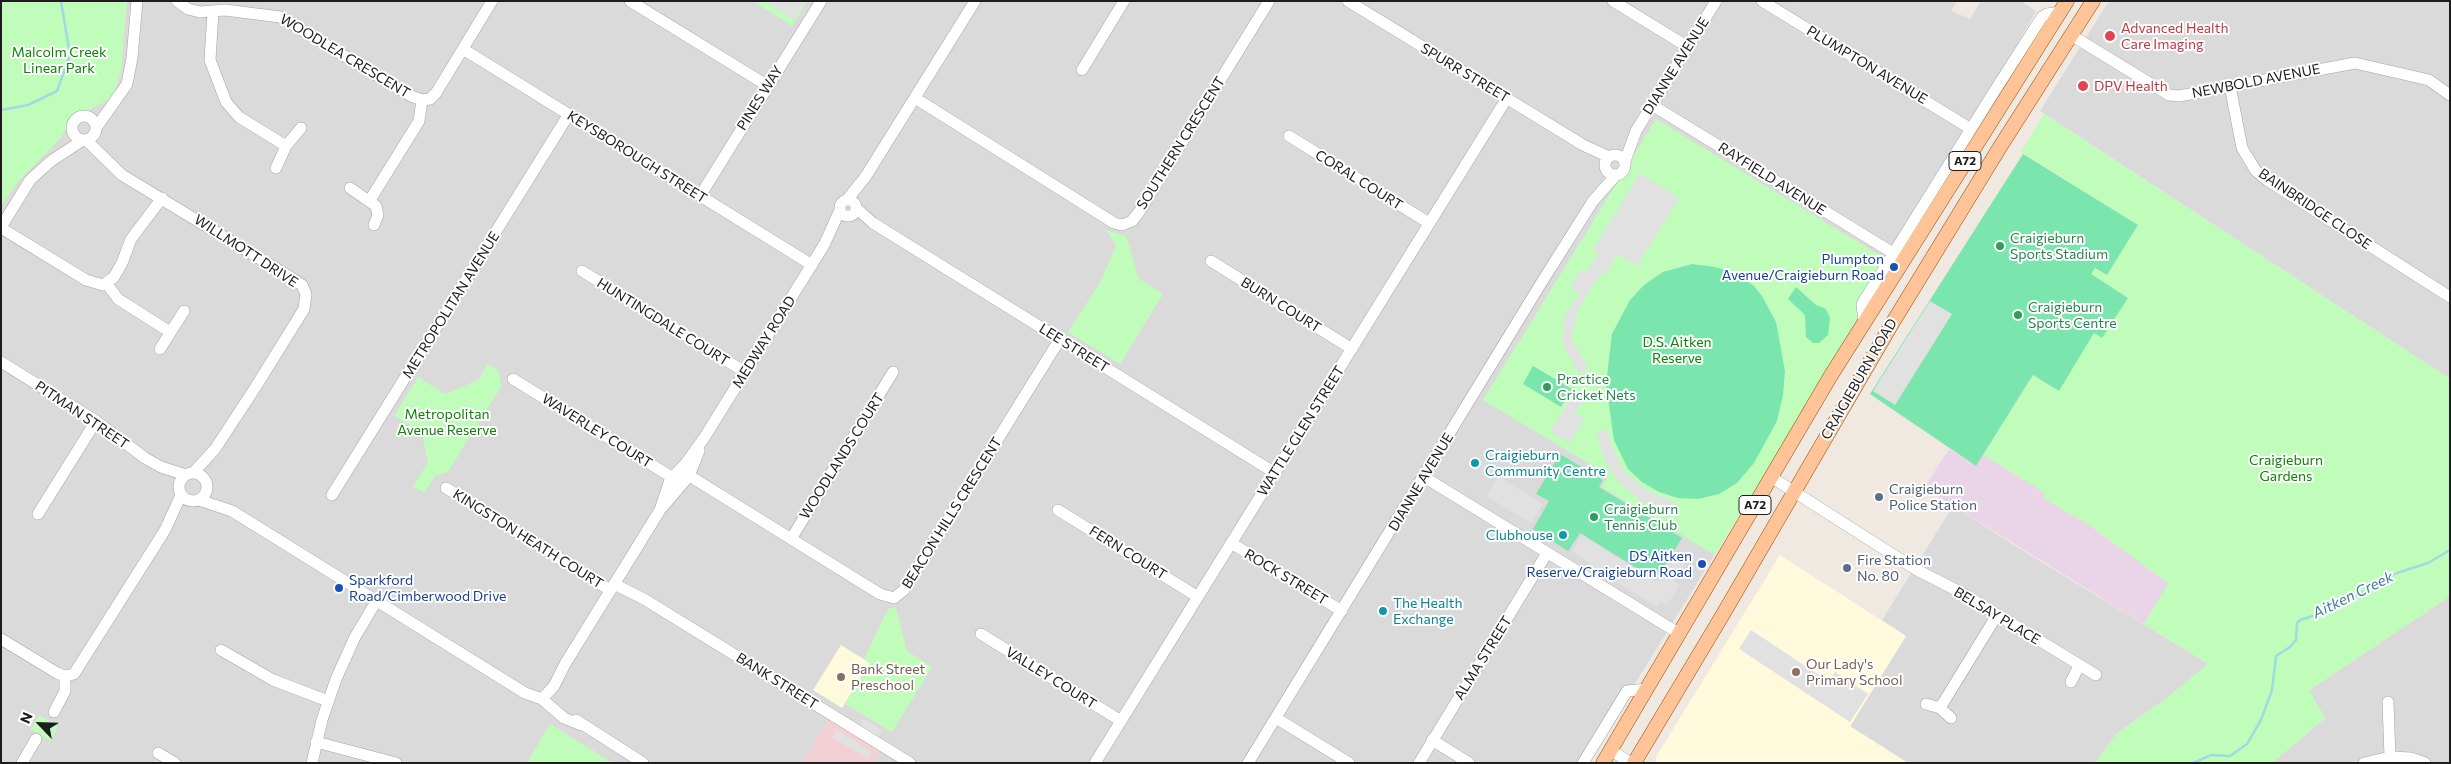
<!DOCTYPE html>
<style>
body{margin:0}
#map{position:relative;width:2451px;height:764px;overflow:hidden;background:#efe9e2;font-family:Commissioner,sans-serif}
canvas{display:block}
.frame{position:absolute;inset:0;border:2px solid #1d1d1d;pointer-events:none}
.north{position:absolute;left:15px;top:699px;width:50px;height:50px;-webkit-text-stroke:4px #fff;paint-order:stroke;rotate:294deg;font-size:14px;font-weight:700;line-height:20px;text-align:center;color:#1d1d1d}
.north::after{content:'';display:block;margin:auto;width:18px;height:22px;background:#1d1d1d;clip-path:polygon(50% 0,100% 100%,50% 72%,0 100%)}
</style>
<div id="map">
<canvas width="2451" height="764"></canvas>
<div class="frame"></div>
<div class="north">N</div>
</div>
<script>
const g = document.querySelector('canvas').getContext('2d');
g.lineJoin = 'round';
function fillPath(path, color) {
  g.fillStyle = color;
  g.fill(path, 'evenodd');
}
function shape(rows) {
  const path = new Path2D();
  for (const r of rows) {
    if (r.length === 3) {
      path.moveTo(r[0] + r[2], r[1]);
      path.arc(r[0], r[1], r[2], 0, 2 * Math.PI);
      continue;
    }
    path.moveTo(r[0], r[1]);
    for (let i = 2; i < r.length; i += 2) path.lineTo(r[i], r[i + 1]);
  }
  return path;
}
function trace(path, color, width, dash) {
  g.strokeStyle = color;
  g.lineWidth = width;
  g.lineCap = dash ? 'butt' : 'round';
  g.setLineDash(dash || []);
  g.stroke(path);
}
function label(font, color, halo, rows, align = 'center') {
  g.font = font + ' Commissioner,sans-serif';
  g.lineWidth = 4;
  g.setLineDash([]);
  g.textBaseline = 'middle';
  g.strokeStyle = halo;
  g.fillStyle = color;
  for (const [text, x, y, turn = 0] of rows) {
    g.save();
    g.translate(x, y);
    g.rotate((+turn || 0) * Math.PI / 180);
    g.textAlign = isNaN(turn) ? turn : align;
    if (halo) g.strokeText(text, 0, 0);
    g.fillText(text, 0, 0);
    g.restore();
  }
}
fillPath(shape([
 [1,1,1957,1,1951,11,1970,19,1981,1,2021,1,2036,11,1894,264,1586,763,1,763],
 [2109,1,2450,1,2450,379,2040,111],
 [1953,506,2020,549,2209,664,2164,700,2116,734,2095,763,1908,763,1850,727,1906,636,1882,620],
 [2450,596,2450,763,2272,763,2325,718,2308,691]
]), '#dbdada');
fillPath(shape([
 [829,719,881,750,873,763,802,763]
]), '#f2d0d4');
fillPath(shape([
 [1949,449,1976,466,1983,455,2046,493,2044,498,2089,525,2169,583,2144,624,1924,488]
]), '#e9d4e8');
fillPath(shape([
 [1780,555,1906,636,1850,726,1908,763,1656,763,1656,757],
 [841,645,870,663,842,708,813,690]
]), '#fffadc');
fillPath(shape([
 [1,1,127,1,121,72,114,92,110,98,99,105,72,118,60,139,19,180,1,207],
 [753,1,807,1,792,26],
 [2044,114,2450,379,2450,596,2309,690,2325,718,2272,763,2095,763,2116,734,2164,700,2208,664,2144,624,2168,583,2089,525,2043,498,2045,493,1983,455,2034,374,2059,391,2094,332,2102,338,2091,274,2095,268,2107,275,2138,225,2021,152],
 [1656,119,1894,264,1715,555,1602,487,1608,475,1483,400],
 [1106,230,1126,236,1139,279,1163,294,1120,364,1068,332,1100,283,1116,245],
 [488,364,499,371,501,387,448,472,435,476,424,493,413,486,428,463,422,433,394,416,418,377,445,394,478,380],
 [896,608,907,651,932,667,892,732,845,704,870,663,864,659,888,609],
 [40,715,58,727,50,741,31,729],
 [550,724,613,763,527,763]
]), '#c0fdbb');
fillPath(shape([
 [2023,154,2138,225,2107,275,2095,268,2091,274,2128,298,2102,338,2094,333,2059,391,2033,375,1976,466,1870,394],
 [1692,264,1715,267,1736,273,1754,286,1762,296,1776,322,1785,371,1783,395,1777,421,1754,463,1737,483,1719,494,1698,499,1678,498,1659,492,1642,482,1628,469,1614,440,1606,384,1612,334,1630,300,1644,285,1663,272],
 [1796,287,1816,305,1826,309,1830,318,1828,335,1819,343,1813,343,1806,337,1805,315,1788,299],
 [1533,366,1572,389,1561,407,1523,384],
 [1560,454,1603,480,1599,487,1682,538,1659,575,1656,574,1653,578,1580,533,1568,551,1533,529,1549,501,1536,494]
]), '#7ae5ac');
fillPath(shape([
 [764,1,806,1,794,20],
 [1640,173,1679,198,1637,266,1617,254,1605,275,1601,273,1588,293,1579,308,1571,337,1588,369,1579,374,1562,343,1565,317,1579,293,1570,287,1580,270,1586,273,1598,254,1593,250],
 [1930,301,1952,314,1895,405,1873,391],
 [1572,396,1582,403,1575,413,1584,419,1570,443,1550,432],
 [1607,429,1611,444,1623,470,1646,490,1675,502,1673,513,1642,502,1619,482,1610,470,1602,453,1597,432],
 [1498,476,1543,504,1531,523,1486,496],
 [1582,535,1656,582,1672,556,1685,564,1674,581,1680,585,1667,605,1661,602,1657,607,1603,574,1572,551],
 [1751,630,1828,681,1835,672,1868,694,1850,722,1739,649],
 [864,719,882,730,878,737,860,726],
 [837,730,872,752,868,759,832,737]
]), '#e1e1e1');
trace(shape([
 [1,110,28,105,57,91,70,55,61,1],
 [2193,763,2211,755,2230,756,2247,744,2261,720,2272,690,2276,656,2290,647,2296,640,2297,623,2300,620,2316,615,2356,596,2397,573,2428,563,2450,550]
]), '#9fdbe1', 2.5);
const minor = shape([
 [177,1,188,9,200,12,225,10,280,17,411,96,422,100,430,99,436,93,492,1],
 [630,1,768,86],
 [1348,1,1583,145,1609,157],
 [1613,1,1688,47],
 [1762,1,1971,129],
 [213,12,210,60,226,102,239,117,286,146],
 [2071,35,2169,95,2179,96,2355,63,2429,80,2450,95],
 [463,49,812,265],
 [1082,70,1124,1],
 [2230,86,2242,148,2256,171,2267,180,2450,297],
 [915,98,1114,223,1122,225,1132,221,1139,212,1269,1],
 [1652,105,1893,253],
 [84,128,12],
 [96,128,127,84,132,58,137,1],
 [1289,136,1429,223],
 [86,140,122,175,290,277,302,285,306,294,304,309,255,388,215,449,193,473],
 [1615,165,10],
 [1625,161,1636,131,1716,1],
 [276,168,286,146,301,128],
 [350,188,376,206,378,215,374,225],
 [700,196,821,1],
 [848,208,8],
 [370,200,419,121,422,100],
 [847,200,866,176,975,1],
 [856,208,873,223,1275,473],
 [1,227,30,180,51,161,83,140],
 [1,228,86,280,103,285,114,277,122,263,131,239,162,198],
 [1211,261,1352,349],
 [582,271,745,372],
 [107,284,118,299,170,332],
 [1864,322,1862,304,1994,92,2042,17,2047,14,2060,12],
 [160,349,184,311],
 [1,362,96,421,145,458,161,467,186,475],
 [513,379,678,481],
 [680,470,880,594,894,598,904,590,1060,339],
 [193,487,14],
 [1424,477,1680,634],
 [1771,477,1917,570,1962,593,2096,675],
 [446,488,610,590],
 [332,495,569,114],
 [199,500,232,511,525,693,542,699,564,718,581,725],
 [660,510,670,480,686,463,704,438,824,245,840,210],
 [1058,510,1198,597],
 [38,514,96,421],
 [791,539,893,372],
 [1231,543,1342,611],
 [614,584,644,599,910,763],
 [981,634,1121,721],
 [1,639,57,673,65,676,74,674,165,530,181,495],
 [221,650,273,680,328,701],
 [2071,682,2079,666],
 [542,699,554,686,565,664,660,510,689,476,699,451],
 [2388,702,2390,757],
 [1926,704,1940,708,1951,718],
 [1940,708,1997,615],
 [54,712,65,691,65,676],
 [1276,718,1349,763],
 [576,720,643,763],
 [1432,740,1469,763],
 [316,742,396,763],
 [1610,750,1631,763],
 [158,753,175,763],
 [22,763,36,739],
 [312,763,322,720,336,679,355,637,377,600],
 [1095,763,1507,98],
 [1248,763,1540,285,1593,201,1616,175],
 [1419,763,1547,553],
 [1583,763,1627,691,1647,689],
 [2364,763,2390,757,2411,758,2425,763]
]);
const major = shape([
 [1603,763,1830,377,2067,1],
 [1634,763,1722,616,1893,322,2000,147,2093,1]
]);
trace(minor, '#a4a4a4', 12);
trace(major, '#974e00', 15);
trace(minor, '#fff', 11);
trace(major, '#ffc398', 14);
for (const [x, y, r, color] of [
 [2110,36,6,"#e0444e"],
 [2083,86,6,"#e0444e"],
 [2000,246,5,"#2e9e5b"],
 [1894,267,5,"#1a4fb4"],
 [2018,315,5,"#2e9e5b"],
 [1547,387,5,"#2e9e5b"],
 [1475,463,5,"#0f9aa8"],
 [1879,497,5,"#5c6f8a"],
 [1594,517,5,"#2e9e5b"],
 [1563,535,5,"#0f9aa8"],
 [1702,564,5,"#1a4fb4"],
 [1847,568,5,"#5c6f8a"],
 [339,588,5,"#1a4fb4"],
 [1383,611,5,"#0f9aa8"],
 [1796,672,5,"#8d6e63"],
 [841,677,5,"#8d6e63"]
]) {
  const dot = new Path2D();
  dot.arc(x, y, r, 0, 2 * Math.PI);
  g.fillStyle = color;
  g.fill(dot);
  trace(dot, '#fff', 2);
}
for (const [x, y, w] of [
 [1965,161,32],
 [1755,505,32]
]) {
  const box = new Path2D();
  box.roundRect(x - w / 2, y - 9.5, w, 19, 4);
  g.fillStyle = '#fff';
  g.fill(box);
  trace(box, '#1d1d1d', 1);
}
label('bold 12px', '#1d1d1d', null, [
 ["A72",1965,161],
 ["A72",1755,505]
]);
label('14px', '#be3a42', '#fff', [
 ["Advanced Health",2121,28],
 ["Care Imaging",2121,44],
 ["DPV Health",2094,86]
], 'left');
label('14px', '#0b8403', '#fff', [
 ["Malcolm Creek",59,52],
 ["Linear Park",59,68],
 ["D.S. Aitken",1677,342],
 ["Reserve",1677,358],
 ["Metropolitan",447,414],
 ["Avenue Reserve",447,430],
 ["Craigieburn",2286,460],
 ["Gardens",2286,476]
]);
label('14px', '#1d1d1d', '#fff', [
 ["WOODLEA CRESCENT",345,56,31],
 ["PLUMPTON AVENUE",1867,65,31],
 ["DIANNE AVENUE",1676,66,-58],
 ["SPURR STREET",1465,73,31],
 ["NEWBOLD AVENUE",2256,81,-11],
 ["PINES WAY",760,98,-58],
 ["SOUTHERN CRESCENT",1181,143,-58],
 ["KEYSBOROUGH STREET",637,157,32],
 ["RAYFIELD AVENUE",1772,179,32],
 ["CORAL COURT",1359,180,32],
 ["BAINBRIDGE CLOSE",2315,209,34],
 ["WILLMOTT DRIVE",246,251,33],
 ["METROPOLITAN AVENUE",451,305,-58],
 ["BURN COURT",1281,305,32],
 ["HUNTINGDALE COURT",663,322,32],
 ["MEDWAY ROAD",764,342,-58],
 ["LEE STREET",1074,348,32],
 ["CRAIGIEBURN ROAD",1859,379,-60],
 ["PITMAN STREET",82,415,34],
 ["WAVERLEY COURT",597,431,32],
 ["WATTLE GLEN STREET",1301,431,-58],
 ["WOODLANDS COURT",842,456,-58],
 ["DIANNE AVENUE",1421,482,-59],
 ["BEACON HILLS CRESCENT",952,513,-58],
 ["KINGSTON HEATH COURT",528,539,32],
 ["FERN COURT",1128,553,32],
 ["ROCK STREET",1286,577,31],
 ["BELSAY PLACE",1997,616,31],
 ["ALMA STREET",1483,658,-58],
 ["VALLEY COURT",1051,678,32],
 ["BANK STREET",777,681,32]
]);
label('14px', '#27864d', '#fff', [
 ["Craigieburn",2010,238],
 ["Sports Stadium",2010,254],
 ["Craigieburn",2028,307],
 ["Sports Centre",2028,323],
 ["Practice",1557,379],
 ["Cricket Nets",1557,395],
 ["Craigieburn",1604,509],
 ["Tennis Club",1604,525]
], 'left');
label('14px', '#164399', '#fff', [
 ["Plumpton",1884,259],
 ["Avenue/Craigieburn Road",1884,275],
 ["DS Aitken",1692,556],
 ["Reserve/Craigieburn Road",1692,572],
 ["Sparkford",349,580,"left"],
 ["Road/Cimberwood Drive",349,596,"left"]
], 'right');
label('14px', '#0d838f', '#fff', [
 ["Craigieburn",1485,455],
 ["Community Centre",1485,471],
 ["Clubhouse",1553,535,"right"],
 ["The Health",1393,603],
 ["Exchange",1393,619]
], 'left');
label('14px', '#4e5e75', '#fff', [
 ["Craigieburn",1889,489],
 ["Police Station",1889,505],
 ["Fire Station",1857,560],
 ["No. 80",1857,576]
], 'left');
label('14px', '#785e54', '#fff', [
 ["Our Lady's",1806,664],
 ["Primary School",1806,680],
 ["Bank Street",851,669],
 ["Preschool",851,685]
], 'left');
label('italic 15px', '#3c7a9c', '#fff', [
 ["Aitken Creek",2353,595,-26]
]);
</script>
